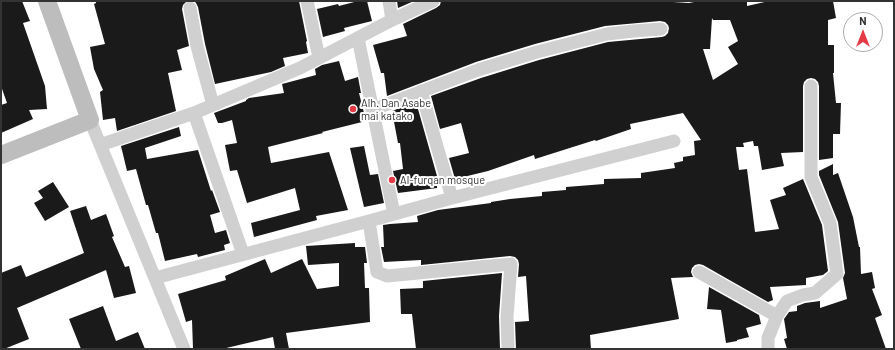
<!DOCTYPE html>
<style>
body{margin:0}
#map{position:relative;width:895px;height:350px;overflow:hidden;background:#fff;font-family:Barlow,sans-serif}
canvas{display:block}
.frame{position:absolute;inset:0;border:2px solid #333;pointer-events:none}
.north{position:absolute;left:843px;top:12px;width:40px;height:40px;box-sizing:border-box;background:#fff;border:1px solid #adadad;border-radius:50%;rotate:0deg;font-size:11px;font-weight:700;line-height:16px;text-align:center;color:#333}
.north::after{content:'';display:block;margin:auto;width:14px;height:18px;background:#e63946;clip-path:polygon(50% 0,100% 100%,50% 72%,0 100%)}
</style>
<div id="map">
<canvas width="895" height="350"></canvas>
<div class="frame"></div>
<div class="north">N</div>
</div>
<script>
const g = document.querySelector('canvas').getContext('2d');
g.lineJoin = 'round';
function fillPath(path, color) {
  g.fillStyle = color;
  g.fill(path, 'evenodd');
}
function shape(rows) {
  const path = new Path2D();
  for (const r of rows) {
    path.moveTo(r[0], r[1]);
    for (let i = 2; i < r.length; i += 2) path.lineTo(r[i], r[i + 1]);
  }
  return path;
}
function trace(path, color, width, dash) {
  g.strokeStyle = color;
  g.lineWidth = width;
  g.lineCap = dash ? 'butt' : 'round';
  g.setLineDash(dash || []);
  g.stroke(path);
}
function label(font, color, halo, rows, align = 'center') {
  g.font = font + ' Barlow,sans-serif';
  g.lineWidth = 4;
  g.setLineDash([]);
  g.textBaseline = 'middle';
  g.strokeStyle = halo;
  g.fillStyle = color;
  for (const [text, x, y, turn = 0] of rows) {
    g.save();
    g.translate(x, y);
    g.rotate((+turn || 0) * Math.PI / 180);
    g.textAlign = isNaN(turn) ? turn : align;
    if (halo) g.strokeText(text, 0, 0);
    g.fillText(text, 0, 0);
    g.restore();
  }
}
fillPath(shape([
 [1,1,22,1,30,21,23,23,45,86,47,109,29,110,33,119,1,133,1,105,7,103,1,86],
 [96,1,187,1,183,5,182,9,189,46,177,50,182,70,168,73,176,111,117,131,115,118,103,120,100,92,103,90,94,69,90,47,105,44,94,4,96,3],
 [194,1,299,1,307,41,306,42,308,53,283,58,285,66,271,72,215,84,205,44,198,7,196,3],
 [358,1,367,1,372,21,344,28,345,31,323,37,317,9,338,4,339,6],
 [397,1,414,1,398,8],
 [441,1,657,1,689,3,699,1,699,2,747,1,747,6,769,1,833,1,836,18,828,20,828,45,834,45,834,73,833,73,836,103,841,103,840,134,833,134,833,158,819,160,819,86,818,82,815,79,811,78,807,79,804,82,803,86,803,152,781,153,784,166,762,170,758,146,754,146,753,141,743,143,744,147,736,147,739,170,747,169,755,232,779,229,770,200,786,195,783,188,803,179,822,225,828,271,823,275,806,278,806,285,770,287,773,300,768,302,703,265,699,264,695,265,692,268,691,272,693,277,671,278,679,319,590,335,591,349,545,349,545,348,534,349,516,349,515,322,529,321,526,276,518,277,519,264,518,260,515,257,510,256,421,265,421,260,384,262,381,247,384,247,383,225,390,224,418,222,417,216,438,210,491,203,491,202,510,199,542,196,542,192,566,190,566,187,604,184,604,179,641,178,641,173,675,168,674,163,683,161,683,157,695,155,694,141,701,140,683,113,630,124,631,129,596,141,595,140,535,159,534,155,488,171,455,179,449,158,469,153,461,123,440,129,431,96,481,78,539,60,608,42,662,37,665,36,668,33,669,28,668,25,665,22,660,21,605,26,535,44,476,62,387,96,384,73,381,73,373,45,407,36,403,24,436,8,440,5],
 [712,18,713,20,730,20,738,41,728,47,738,64,713,80,703,49,710,49],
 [339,61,345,81,358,77,361,93,359,93,366,121,322,132,323,133,268,147,271,163,329,152,348,210,316,216,317,220,254,237,251,223,300,210,295,188,247,203,237,170,230,171,225,145,237,143,232,120,222,123,218,123,214,113,246,101,246,100,249,98,284,93,282,84,316,75,315,69,322,65],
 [416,102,439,183,437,184,437,188,398,193,393,171,403,169,400,143,398,143,392,111],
 [179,127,181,136,145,148,147,159,198,150,211,191,212,190,220,212,210,215,215,233,226,230,230,243,224,245,225,250,198,257,197,254,165,261,158,233,156,233,148,205,146,205,136,169,127,171,121,146],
 [364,146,370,175,378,174,384,203,364,207,350,148],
 [833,164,833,175,838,173,853,217,859,247,860,247,861,274,872,272,875,288,872,289,882,315,875,318,886,349,787,349,784,339,787,338,784,319,789,312,797,311,797,306,805,303,820,301,820,308,847,299,843,278,845,273,838,222,819,175,819,171],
 [53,182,69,207,45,221,34,203,43,198,38,191],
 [86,206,91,220,106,214,114,236,112,237,125,267,129,266,136,293,114,298,106,270,17,308,29,339,4,349,1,349,1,273,21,265,26,277,84,253,70,211],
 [355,243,355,247,365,247,367,263,364,263,365,288,369,288,370,322,286,333,289,349,275,349,273,337,222,349,193,349,192,320,186,322,178,294,226,280,225,276,265,259,271,273,302,259,317,289,339,286,339,263,308,265,306,246],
 [502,273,499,316,500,349,416,349,412,314,401,314,400,289,423,288,423,281],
 [709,287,759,315,761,324,746,328,749,337,737,340,737,341,726,343,721,310,707,309],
 [103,306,116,341,138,332,145,349,81,349,69,319]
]), '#1a1a1a');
trace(shape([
 [307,1,319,58],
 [389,1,392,20],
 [190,8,197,46,213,105],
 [358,38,394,214],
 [421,91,452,198],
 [372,110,478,70,537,52,607,34,634,31,661,29],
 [194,113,243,254],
 [90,120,184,349],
 [100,145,194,113,300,68,392,20,433,1],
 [369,221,377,272,387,276,511,264,507,317,508,349],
 [699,272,777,316],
 [155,278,369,221,452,198,674,141],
 [768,349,768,338,777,316,787,301,803,295,815,293,837,274,830,223,811,177,811,86]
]), '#d0d0d0', 13);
trace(shape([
 [1,155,90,120,47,1]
]), '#bdbdbd', 18);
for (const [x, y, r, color] of [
 [353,109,4,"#e63946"],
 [392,180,4,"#e63946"]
]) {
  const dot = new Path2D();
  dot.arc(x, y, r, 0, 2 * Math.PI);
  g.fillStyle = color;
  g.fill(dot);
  trace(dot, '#fff', 1.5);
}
label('11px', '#333', '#fff', [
 ["Alh. Dan Asabe",361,103],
 ["mai katako",361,116],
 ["Al-furqan mosque",400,180]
], 'left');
</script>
